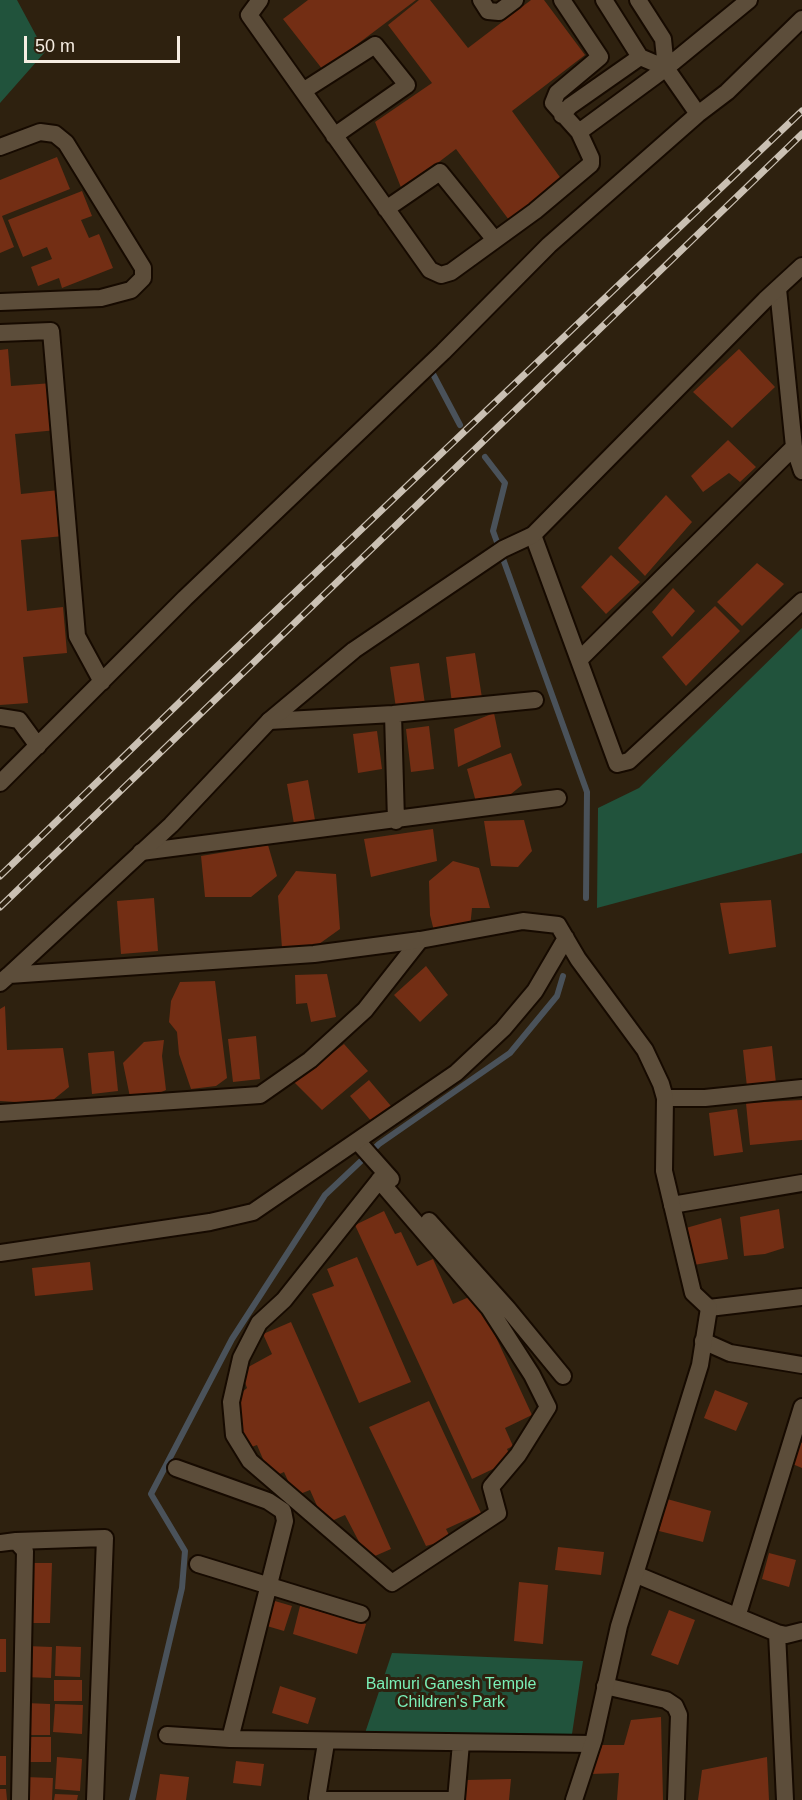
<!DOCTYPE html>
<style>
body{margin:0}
#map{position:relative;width:802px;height:1800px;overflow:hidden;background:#2e210f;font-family:Helvetica,sans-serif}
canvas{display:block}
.scale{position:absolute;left:24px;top:36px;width:156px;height:27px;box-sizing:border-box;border:3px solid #f6ede2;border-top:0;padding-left:8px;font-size:18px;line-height:21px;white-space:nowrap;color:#f6ede2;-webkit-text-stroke:4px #2e210f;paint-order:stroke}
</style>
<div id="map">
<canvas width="802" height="1800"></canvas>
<div class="scale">50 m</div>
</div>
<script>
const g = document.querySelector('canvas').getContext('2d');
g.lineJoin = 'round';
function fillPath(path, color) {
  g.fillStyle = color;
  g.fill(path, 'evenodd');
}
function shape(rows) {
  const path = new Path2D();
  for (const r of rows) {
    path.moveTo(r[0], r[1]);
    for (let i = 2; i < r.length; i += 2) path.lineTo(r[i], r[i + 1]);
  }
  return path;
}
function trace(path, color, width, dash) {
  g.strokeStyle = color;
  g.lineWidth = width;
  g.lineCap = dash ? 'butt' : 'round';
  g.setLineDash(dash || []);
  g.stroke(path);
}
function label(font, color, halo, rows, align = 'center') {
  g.font = font + ' Helvetica,sans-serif';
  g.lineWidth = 6;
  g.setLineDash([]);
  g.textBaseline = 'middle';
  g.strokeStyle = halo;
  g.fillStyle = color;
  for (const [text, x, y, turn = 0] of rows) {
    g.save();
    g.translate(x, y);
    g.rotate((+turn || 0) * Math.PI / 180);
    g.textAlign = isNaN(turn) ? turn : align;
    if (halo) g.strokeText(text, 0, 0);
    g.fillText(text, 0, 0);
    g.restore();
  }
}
fillPath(shape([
 [0,0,17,0,45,52,0,103],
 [802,628,802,853,597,908,598,808,639,788],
 [392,1653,583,1661,572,1734,365,1733]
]), '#21533c');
trace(shape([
 [433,374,460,425],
 [485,457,505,483,493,531,587,792,586,898],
 [132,1800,182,1588,185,1551,151,1494,232,1339,325,1195,379,1144,510,1053,557,996,563,976]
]), '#4a525a', 6);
fillPath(shape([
 [308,0,416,0,323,70,283,19],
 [419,0,430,0,468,48,531,0,544,0,585,55,512,111,562,180,509,220,456,149,402,190,375,122,432,83,388,25],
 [57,157,70,189,2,216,14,247,0,253,0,180],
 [82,191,92,216,81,220,89,238,99,234,113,268,62,288,59,278,38,286,31,267,52,259,47,247,23,257,8,220],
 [8,349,11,386,53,383,57,430,15,434,21,494,59,490,64,536,21,540,27,611,63,607,67,653,23,657,28,703,0,705,0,350],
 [739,349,775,387,732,428,693,392],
 [728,440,756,467,740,482,729,473,703,492,691,476],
 [666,495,692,522,645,576,618,548],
 [611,555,640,582,606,614,581,587],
 [757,563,784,584,742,626,717,602],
 [673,588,695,611,672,637,652,612],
 [715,606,740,631,686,686,662,657],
 [475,653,482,698,452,703,446,657],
 [419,663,425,704,396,708,390,667],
 [494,713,501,747,458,767,454,729],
 [429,726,434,769,411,772,406,729],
 [377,731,382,769,358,773,353,734],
 [511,753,522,785,500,803,476,802,467,769],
 [308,780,315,820,294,824,287,784],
 [524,820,532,851,518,867,491,866,484,821],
 [433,829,437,861,371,877,364,839],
 [268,845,277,876,251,897,205,897,201,856],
 [453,861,479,868,490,908,472,908,470,928,434,931,430,915,429,881],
 [296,871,336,874,340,929,319,944,282,948,278,896],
 [154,898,158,951,121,954,117,901],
 [771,900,776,947,729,954,720,903],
 [426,966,448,995,420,1022,394,995],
 [327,974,336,1017,311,1022,307,1003,296,1004,295,975],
 [215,981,227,1078,216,1086,191,1089,179,1054,177,1032,169,1022,171,1001,180,982],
 [5,1006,7,1050,63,1048,69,1087,48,1104,0,1101,0,1009],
 [256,1036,260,1079,233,1082,228,1039],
 [164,1040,162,1056,166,1090,153,1096,130,1097,123,1063,144,1042],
 [344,1044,368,1071,322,1110,294,1082],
 [772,1046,776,1083,747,1087,743,1050],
 [114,1051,118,1091,92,1094,88,1053],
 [369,1080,396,1112,377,1128,350,1096],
 [802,1100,802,1140,750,1145,746,1103],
 [737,1109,743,1152,714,1156,709,1113],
 [779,1209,784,1248,765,1254,744,1256,740,1217],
 [384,1211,395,1234,401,1232,417,1266,433,1259,453,1304,476,1294,532,1415,505,1428,513,1446,507,1449,512,1460,472,1479,355,1225],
 [721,1218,728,1259,694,1265,686,1228],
 [357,1257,411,1382,359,1403,312,1294,334,1286,327,1269],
 [90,1262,93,1290,35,1296,32,1268],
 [291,1322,391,1549,368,1559,345,1515,325,1524,310,1490,295,1496,284,1472,271,1478,257,1445,246,1449,235,1422,235,1398,247,1388,241,1371,272,1354,263,1334],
 [715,1390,748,1403,736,1431,704,1418],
 [429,1401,481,1513,446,1529,451,1539,426,1546,369,1427],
 [799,1441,802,1443,802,1468,790,1463],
 [667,1499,711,1511,703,1542,659,1531],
 [558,1547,604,1552,601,1575,555,1570],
 [769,1553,796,1560,789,1587,762,1579],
 [28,1563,52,1563,50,1623,27,1623],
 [519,1582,548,1585,543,1644,514,1641],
 [268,1599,292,1606,284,1631,260,1624],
 [300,1606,366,1624,357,1654,293,1634],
 [669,1610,695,1620,678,1665,651,1655],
 [0,1639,6,1639,6,1672,0,1672],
 [27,1646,52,1647,51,1678,25,1677],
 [56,1646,81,1647,80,1677,55,1676],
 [54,1680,82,1680,82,1701,54,1701],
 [280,1686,316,1698,308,1724,272,1713],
 [26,1703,50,1704,50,1735,25,1735],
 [55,1704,83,1705,82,1734,53,1732],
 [661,1717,663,1800,617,1800,619,1773,591,1774,602,1745,624,1745,631,1720],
 [26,1737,51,1737,51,1762,26,1762],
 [0,1756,6,1756,6,1785,0,1785],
 [57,1757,82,1759,80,1791,55,1789],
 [767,1757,769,1800,698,1800,702,1770],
 [236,1761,264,1764,261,1786,233,1783],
 [160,1774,189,1777,186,1800,156,1800],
 [25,1777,53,1778,52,1800,24,1800],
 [511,1779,509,1800,465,1800,466,1780],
 [0,1789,6,1789,7,1800,0,1800],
 [55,1794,78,1795,77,1800,54,1800]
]), '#732e14');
const minor = shape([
 [260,0,249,15,430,270,441,275,451,272,535,211,591,164,591,158,579,132,553,103,557,93,600,57,562,0],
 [481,0,488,11,499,12,515,0],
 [604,0,640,57,666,68],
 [638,0,663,39,666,68,698,114],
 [303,91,375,45,407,85,334,136],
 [562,115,570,106,640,57],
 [579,132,666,68,749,0],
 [0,147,40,132,55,134,66,143,143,268,143,278,131,290,101,298,0,302],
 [386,209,440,172,495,240],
 [778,289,794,447,802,471],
 [0,333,51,331,77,636,102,682],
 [533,535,617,764,629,761,802,601],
 [579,660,794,447],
 [393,714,396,821],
 [0,717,19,720,38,746],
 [269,721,393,714,535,700],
 [0,783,185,598,443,352,549,245,698,114,727,92,802,19],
 [141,852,558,798],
 [665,1098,705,1098,802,1088],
 [0,1113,260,1095,310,1060,365,1010,420,940],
 [358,1142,391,1179],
 [379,1180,489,1308,532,1375,548,1407,518,1455,491,1487,498,1513,392,1583,250,1461,234,1435,231,1402,241,1358,259,1323,284,1300,381,1178,385,1173],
 [672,1205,802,1183],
 [429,1221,508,1309,563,1376],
 [709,1308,802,1297],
 [703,1341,730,1353,802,1365],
 [176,1468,268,1501,283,1511,285,1521,230,1739,592,1744],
 [16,1541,105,1538,95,1800],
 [0,1543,16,1541,25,1551,20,1800],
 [198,1564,361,1614],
 [637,1575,777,1633,785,1800],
 [738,1614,802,1407],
 [777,1633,786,1635,802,1631],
 [605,1686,666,1700,675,1706,679,1715,676,1800],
 [167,1735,230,1739],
 [317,1798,326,1743],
 [317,1800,456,1800],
 [456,1800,461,1743]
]);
const tertiary = shape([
 [9,975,171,825,269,721,354,650,503,549,533,535,765,300,802,266],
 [0,983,9,975,314,954,420,940,523,921,558,925,578,959,645,1050,661,1084,665,1098,664,1171,693,1293,709,1308,700,1365,619,1626,594,1739,574,1800],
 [0,1253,210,1222,253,1212,456,1073,503,1029,535,991,566,938]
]);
trace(minor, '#160a00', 20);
trace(tertiary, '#160a00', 20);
trace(minor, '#5c4d3a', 16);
trace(tertiary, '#5c4d3a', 16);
const rail = shape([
 [0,876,209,674,802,111],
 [0,907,802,134]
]);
trace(rail, '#cac0b3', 7);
trace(rail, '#2e210f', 4.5, [14]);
label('16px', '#7aefb7', '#2e210f', [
 ["Balmuri Ganesh Temple",451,1685],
 ["Children's Park",451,1703]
]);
</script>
